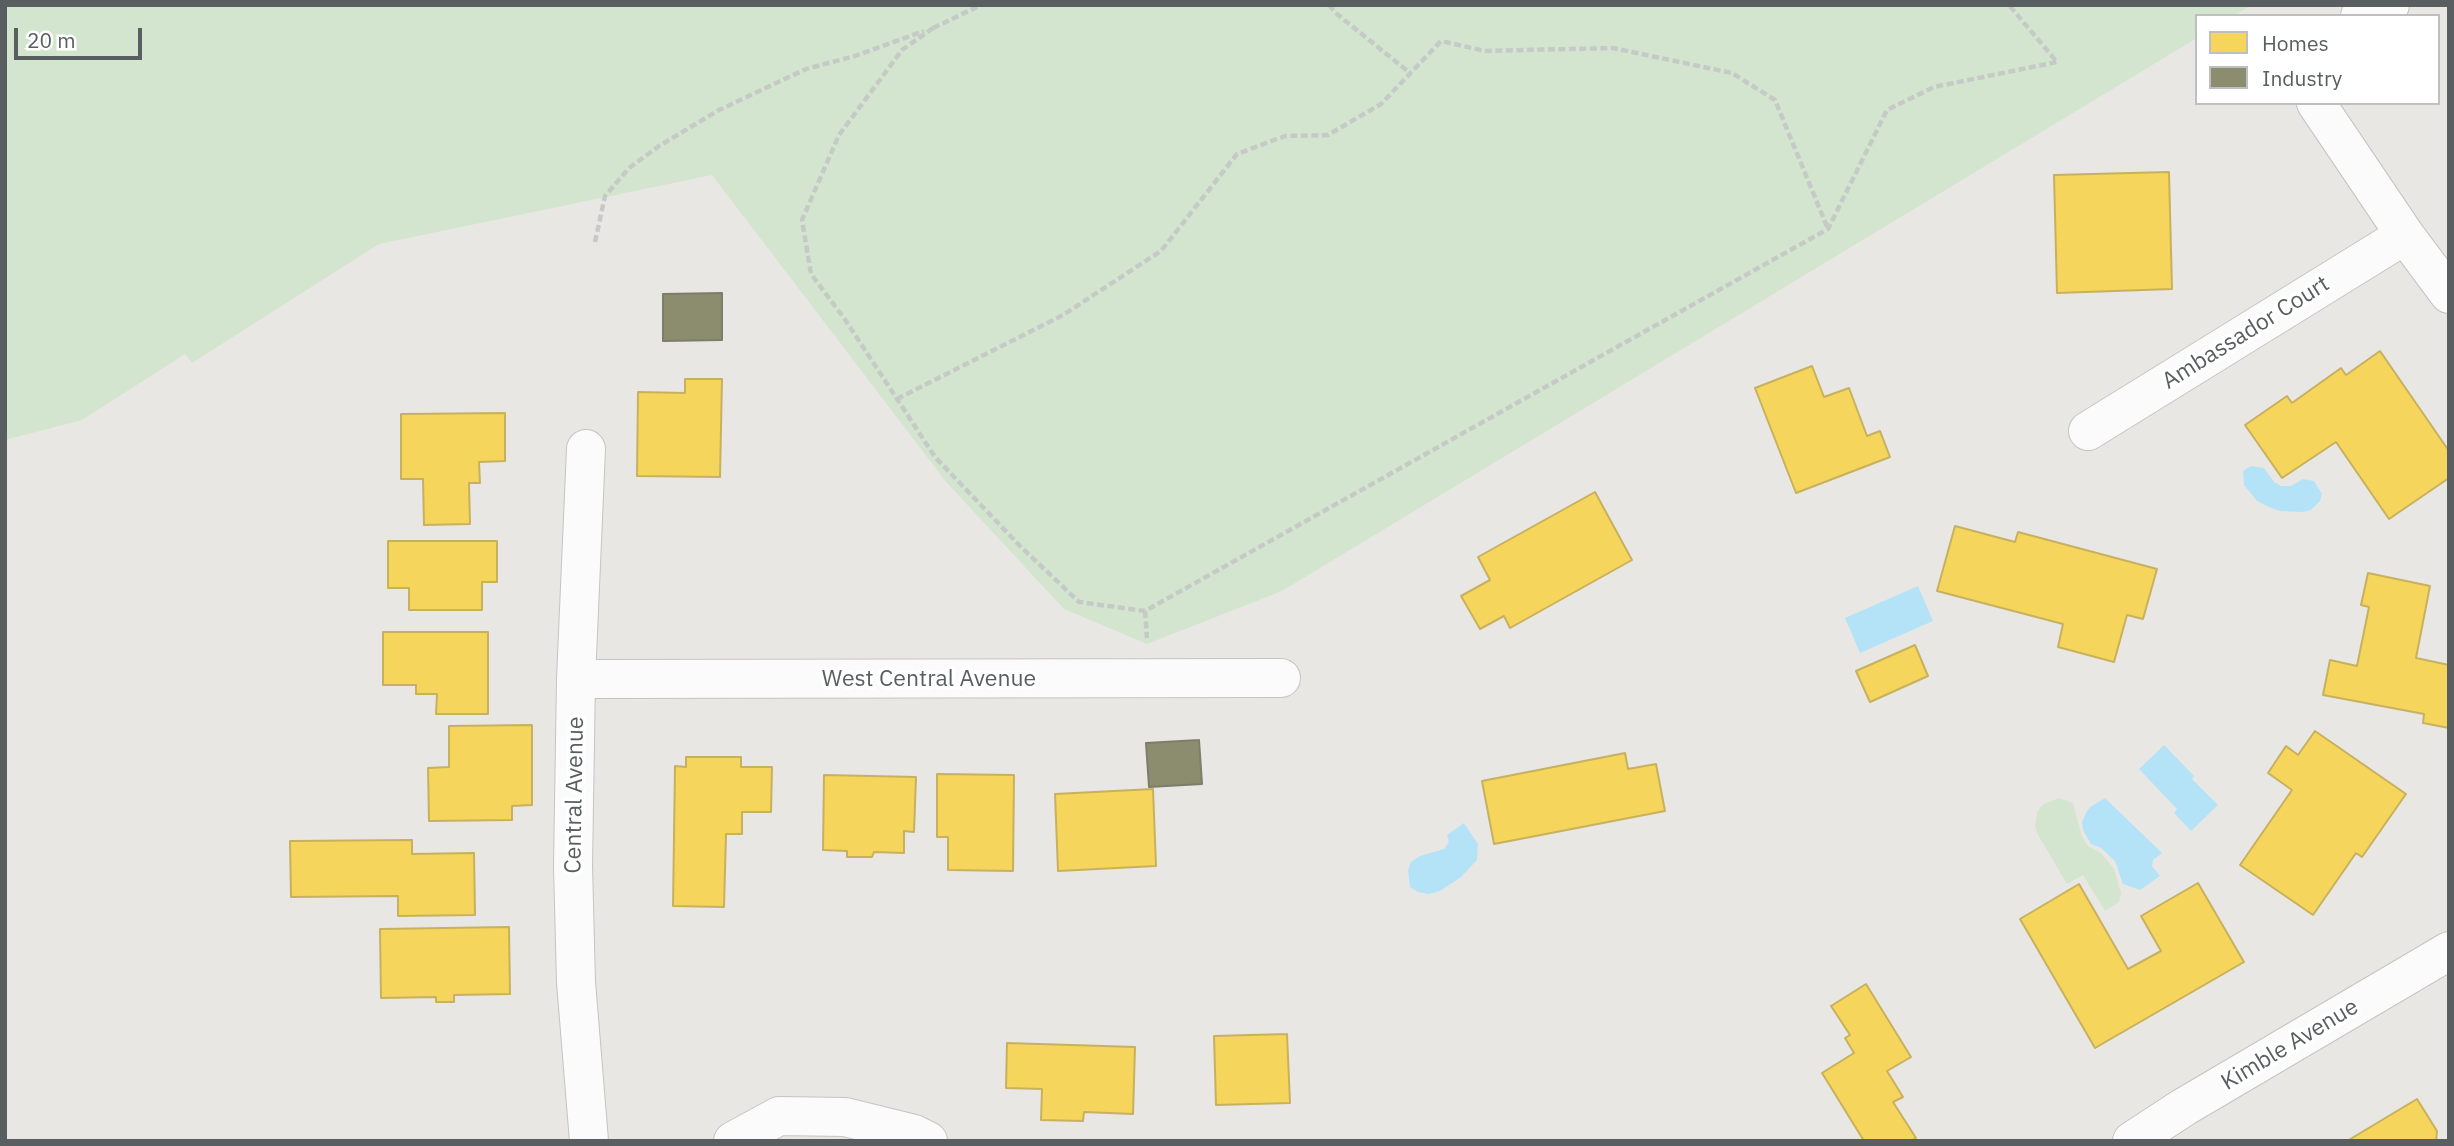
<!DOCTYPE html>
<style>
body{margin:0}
#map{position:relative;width:2454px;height:1146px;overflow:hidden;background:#e9e7e3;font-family:"IBM Plex Sans",sans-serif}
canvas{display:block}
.frame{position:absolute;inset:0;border:7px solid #595e61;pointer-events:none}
.legend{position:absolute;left:2195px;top:14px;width:245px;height:91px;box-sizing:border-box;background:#fff;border:2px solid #bdbfc0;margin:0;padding:9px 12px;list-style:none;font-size:21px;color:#595e61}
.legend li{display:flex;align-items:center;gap:14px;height:35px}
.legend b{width:35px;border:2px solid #bdbfc0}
.scale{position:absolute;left:14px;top:28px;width:128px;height:32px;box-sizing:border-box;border:4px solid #595e61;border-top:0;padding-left:9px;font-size:21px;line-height:24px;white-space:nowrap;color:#595e61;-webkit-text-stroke:5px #fff;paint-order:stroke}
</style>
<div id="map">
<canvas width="2454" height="1146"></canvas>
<div class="frame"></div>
<ul class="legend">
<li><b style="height:19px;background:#f6d55c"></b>Homes</li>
<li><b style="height:19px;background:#8c8c6e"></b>Industry</li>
</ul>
<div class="scale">20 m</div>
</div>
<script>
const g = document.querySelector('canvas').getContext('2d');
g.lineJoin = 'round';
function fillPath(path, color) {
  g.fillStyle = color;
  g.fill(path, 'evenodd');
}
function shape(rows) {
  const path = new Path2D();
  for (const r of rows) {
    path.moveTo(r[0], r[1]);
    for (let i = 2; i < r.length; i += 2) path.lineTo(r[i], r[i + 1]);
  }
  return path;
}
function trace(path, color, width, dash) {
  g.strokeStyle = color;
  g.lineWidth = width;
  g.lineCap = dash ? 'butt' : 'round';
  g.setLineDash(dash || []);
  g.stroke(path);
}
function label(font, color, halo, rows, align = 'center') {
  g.font = font + ' "IBM Plex Sans",sans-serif';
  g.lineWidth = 7;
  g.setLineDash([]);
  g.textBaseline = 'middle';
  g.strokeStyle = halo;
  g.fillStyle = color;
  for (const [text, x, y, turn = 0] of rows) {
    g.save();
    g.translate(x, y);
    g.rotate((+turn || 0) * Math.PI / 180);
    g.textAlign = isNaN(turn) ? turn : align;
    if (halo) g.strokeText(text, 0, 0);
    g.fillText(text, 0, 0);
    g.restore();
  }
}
fillPath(shape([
 [5,5,2251,5,2234,16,2197,16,2197,38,1282,591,1147,644,1064,609,947,483,712,175,379,244,192,363,185,354,82,420,5,440],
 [2059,798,2073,803,2082,837,2088,846,2101,853,2114,869,2121,893,2119,902,2105,911,2083,875,2067,884,2037,833,2035,825,2038,810,2044,804]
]), '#d3e5ce');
fillPath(shape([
 [2251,466,2264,468,2274,482,2281,486,2291,486,2303,479,2314,481,2322,494,2320,501,2311,510,2303,512,2280,511,2269,507,2257,501,2244,485,2243,471],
 [1918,586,1933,621,1860,653,1845,618],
 [2164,745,2194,776,2192,779,2218,805,2191,831,2174,813,2177,809,2139,769],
 [2105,798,2162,853,2153,860,2152,866,2160,876,2140,890,2123,884,2115,861,2101,848,2091,844,2083,830,2082,822,2086,813,2090,807],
 [1464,823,1478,844,1477,860,1461,877,1440,891,1429,894,1418,892,1410,887,1408,870,1411,862,1420,856,1444,849,1449,842,1447,835]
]), '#b4e3f7');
const homes = shape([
 [2169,172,2172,289,2057,293,2054,175,2169,172],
 [2380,351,2449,451,2449,478,2389,519,2336,442,2282,478,2245,425,2287,396,2292,403,2341,368,2346,375,2380,351],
 [1812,366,1824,397,1849,388,1867,436,1880,431,1890,457,1796,493,1755,388,1812,366],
 [685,379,722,379,720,477,637,476,638,392,685,393,685,379],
 [505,413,505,461,479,462,480,483,469,483,470,524,424,525,423,479,401,479,401,414,505,413],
 [1595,492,1632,560,1510,628,1504,616,1480,629,1461,596,1490,580,1478,557,1595,492],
 [1955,526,2015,542,2018,532,2157,569,2143,619,2127,615,2114,662,2058,647,2063,624,1937,591,1955,526],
 [388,541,497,541,497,582,482,582,482,610,409,610,409,588,388,588,388,541],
 [2368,573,2430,586,2416,658,2449,665,2449,728,2423,723,2424,714,2323,695,2330,660,2357,666,2369,607,2361,605,2368,573],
 [383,632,488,632,488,714,436,714,437,694,416,694,416,685,383,685,383,632],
 [1915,645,1928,676,1870,702,1856,671,1915,645],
 [532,725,532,805,512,806,512,820,429,821,428,768,449,767,449,726,532,725],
 [2315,731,2406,794,2362,857,2356,853,2313,915,2240,865,2292,790,2268,773,2286,746,2298,755,2315,731],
 [1625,753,1628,769,1656,764,1665,811,1494,844,1482,781,1625,753],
 [686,757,741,757,741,767,772,767,771,812,742,812,742,834,726,834,724,907,673,906,675,766,686,767,686,757],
 [937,774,1014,775,1013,871,948,870,948,837,937,837,937,774],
 [824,775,916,777,914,832,904,831,904,853,874,852,872,857,847,857,847,851,823,850,824,775],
 [1153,789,1156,866,1058,871,1055,794,1153,789],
 [412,840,412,854,474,853,475,915,398,916,398,896,291,897,290,841,412,840],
 [2198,883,2244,962,2095,1048,2020,919,2079,884,2128,969,2161,951,2141,916,2198,883],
 [509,927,510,994,454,995,454,1002,436,1002,436,997,381,998,380,929,509,927],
 [1866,984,1911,1057,1887,1071,1903,1097,1893,1102,1916,1138,1911,1141,1864,1141,1822,1073,1854,1053,1845,1038,1850,1035,1831,1006,1866,984],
 [1287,1034,1290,1103,1216,1105,1214,1036,1287,1034],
 [1007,1043,1135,1047,1133,1114,1084,1112,1083,1121,1041,1120,1042,1089,1006,1088,1007,1043],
 [2417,1099,2437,1131,2436,1141,2347,1141,2417,1099]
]);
fillPath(homes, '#f6d55c');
trace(homes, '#c7b15e', 2);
const industry = shape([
 [722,293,722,340,663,341,663,294,722,293],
 [1199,740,1202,784,1149,787,1146,743,1199,740]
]);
fillPath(industry, '#8c8c6e');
trace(industry, '#7d7e6a', 2);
const street = shape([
 [2360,16,2390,5],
 [2316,103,2405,235,2449,294],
 [2088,431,2405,235],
 [586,449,576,679,573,866,576,982,589,1141],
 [576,679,1281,678],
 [733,1141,779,1116,845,1117,914,1134,928,1141],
 [2132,1141,2184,1107,2449,951]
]);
trace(street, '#c4c4c3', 40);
trace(shape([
 [1329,5,1337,14,1410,73],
 [933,28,902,50,839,135,802,220,811,274,844,318,935,457,1021,547,1079,602,1145,611,1828,229,1887,110,1934,87,2057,62,2009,5],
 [933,28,981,5],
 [595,242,605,196,629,168,659,146,719,110,806,69,855,56,924,31],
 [897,399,1063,315,1161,251,1237,154,1285,136,1328,135,1381,104,1441,41,1485,51,1613,48,1732,73,1775,100,1828,229],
 [1145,611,1147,638]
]), '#c5cac7', 4.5, [7, 3.5]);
trace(street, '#fcfbfb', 38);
label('23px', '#595e61', '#fff', [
 ["Ambassador Court",2246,333,-32],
 ["West Central Avenue",929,679],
 ["Central Avenue",575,795,-89],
 ["Kimble Avenue",2290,1045,-31]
]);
</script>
